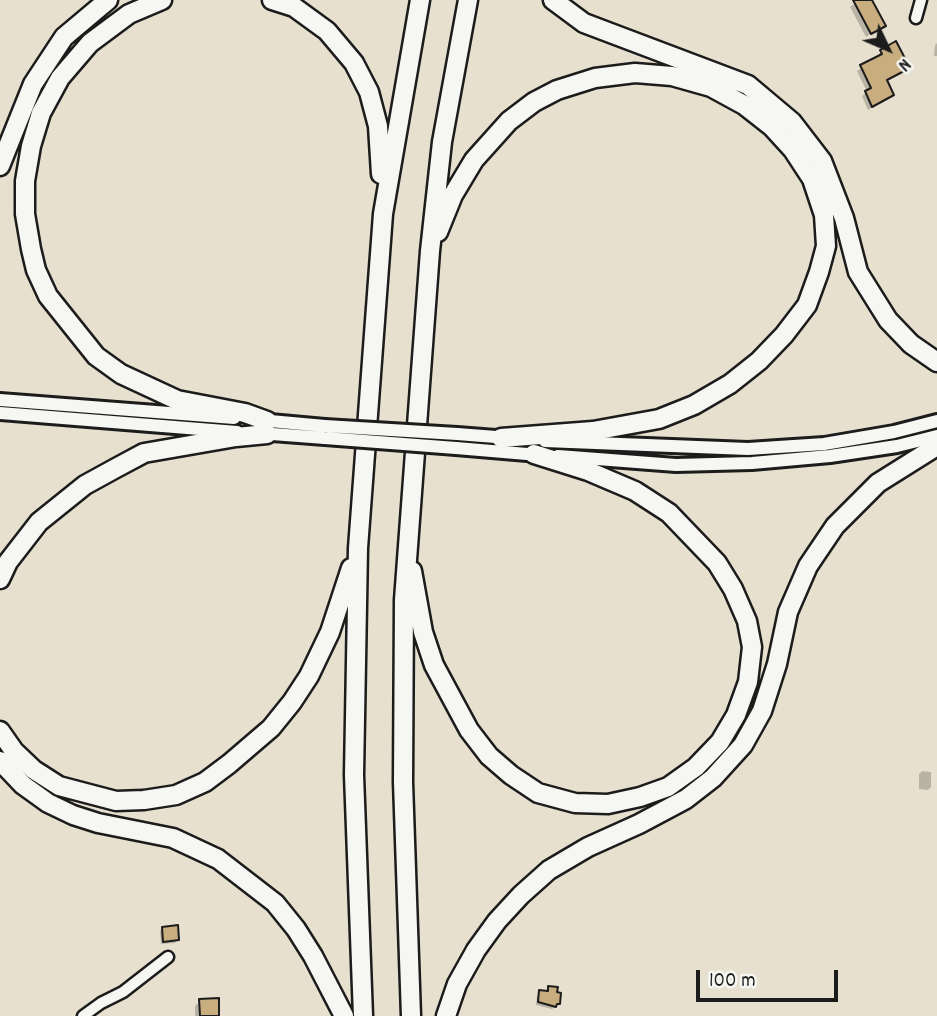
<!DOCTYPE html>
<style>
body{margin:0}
#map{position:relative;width:937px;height:1016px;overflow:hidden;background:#e8e0cf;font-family:Dekko,sans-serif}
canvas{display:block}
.north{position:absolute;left:853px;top:14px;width:70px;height:70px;-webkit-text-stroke:5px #f6f6f2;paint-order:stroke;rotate:134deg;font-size:19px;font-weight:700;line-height:28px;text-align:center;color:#1c1c1c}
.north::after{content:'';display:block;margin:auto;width:24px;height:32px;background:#1c1c1c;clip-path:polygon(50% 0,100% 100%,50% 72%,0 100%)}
.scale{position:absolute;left:696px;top:970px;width:142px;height:32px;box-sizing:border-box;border:4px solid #1c1c1c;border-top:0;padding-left:9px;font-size:21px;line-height:24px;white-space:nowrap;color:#1c1c1c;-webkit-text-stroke:5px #f6f6f2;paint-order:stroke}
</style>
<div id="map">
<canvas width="937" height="1016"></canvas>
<div class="north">N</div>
<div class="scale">100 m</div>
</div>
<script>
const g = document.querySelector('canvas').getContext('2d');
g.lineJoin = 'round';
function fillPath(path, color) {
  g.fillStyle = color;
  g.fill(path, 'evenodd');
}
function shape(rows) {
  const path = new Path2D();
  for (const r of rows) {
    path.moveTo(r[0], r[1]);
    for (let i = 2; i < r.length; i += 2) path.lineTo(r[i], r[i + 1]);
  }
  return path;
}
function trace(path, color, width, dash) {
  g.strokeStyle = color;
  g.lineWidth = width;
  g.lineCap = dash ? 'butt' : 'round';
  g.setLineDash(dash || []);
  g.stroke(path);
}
fillPath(shape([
 [860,0,870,0,884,25,866,37,850,7],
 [937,43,937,56,934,56,935,45],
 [895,44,908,68,885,81,892,95,868,110,862,96,867,92,857,71,878,58,877,56,881,52],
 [922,771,931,772,931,787,928,790,919,789,919,774],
 [163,928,177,940,175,943,161,944,160,931],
 [549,988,559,1004,552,1009,536,1005,537,995,540,992,546,993],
 [200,1001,218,1016,195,1016,195,1006]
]), '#0003');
const building = shape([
 [853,0,872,0,886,26,871,34,853,0],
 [896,41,910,68,887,80,894,95,872,107,865,91,871,88,860,65,882,54,880,50,896,41],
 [178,925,179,940,163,942,162,927,178,925],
 [548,986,558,987,557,992,561,993,560,1004,557,1004,556,1007,538,1002,539,990,548,991,548,986],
 [219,998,219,1016,200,1016,199,999,219,998]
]);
fillPath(building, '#c8ad7e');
trace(building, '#1c1c1c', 2);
const minor = shape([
 [916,18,921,0],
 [83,1016,101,1003,123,992,168,957]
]);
const tertiary = shape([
 [0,400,234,418],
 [0,413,237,432],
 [259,420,325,426],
 [259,433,325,438],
 [457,434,509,438],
 [545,441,748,449,824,444,894,432,937,421],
 [456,448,539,455],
 [558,456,676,465,752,463,830,456,897,446,937,436]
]);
const motorway = shape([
 [162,0,129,14,90,43,60,78,41,113,31,146,25,181,25,214,31,249,36,270,48,296,96,356,121,374,177,400,245,413,267,421],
 [272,0,294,7,327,31,354,63,369,92,378,126,381,174],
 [553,0,584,23,748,85,792,122,822,161,844,218,858,272,888,320,911,344,937,362],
 [0,166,33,84,64,37,108,0],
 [438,232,453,195,474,160,509,121,534,102,557,90,595,78,635,73,672,76,711,87,744,105,772,127,793,150,812,179,824,215,826,246,819,272,807,305,784,335,759,361,730,384,694,405,659,419,593,431,501,438],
 [412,571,423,632,434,665,469,730,489,756,511,775,538,793,575,803,608,804,640,797,668,787,696,767,720,742,736,715,748,682,752,647,747,621,733,589,717,563,669,513,635,491,588,471,534,454],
 [0,579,8,562,39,522,85,485,116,468,144,453,236,437,267,434],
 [0,731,14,751,34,770,59,786,116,801,144,800,176,795,205,782,229,764,271,728,292,702,309,676,330,632,351,568],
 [0,761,23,785,48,803,73,815,98,823,173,838,218,859,275,903,296,929,313,956,344,1016],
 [363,1016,354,775,358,548,383,214,420,0],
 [411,1016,403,782,404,600,430,251,442,142,468,0],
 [446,1016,457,984,476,950,497,921,521,895,549,870,588,847,639,824,686,799,713,778,743,745,762,711,777,664,788,612,808,566,835,526,878,483,937,446]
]);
trace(minor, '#1c1c1c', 15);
trace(tertiary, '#1c1c1c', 18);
trace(motorway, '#1c1c1c', 23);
trace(minor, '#f6f6f2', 10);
trace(tertiary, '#f6f6f2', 12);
trace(motorway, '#f6f6f2', 18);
const tertiaryBridge = shape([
 [325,426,457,434],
 [325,438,456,448]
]);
trace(tertiaryBridge, '#1c1c1c', 18, []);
trace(tertiaryBridge, '#f6f6f2', 12);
</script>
